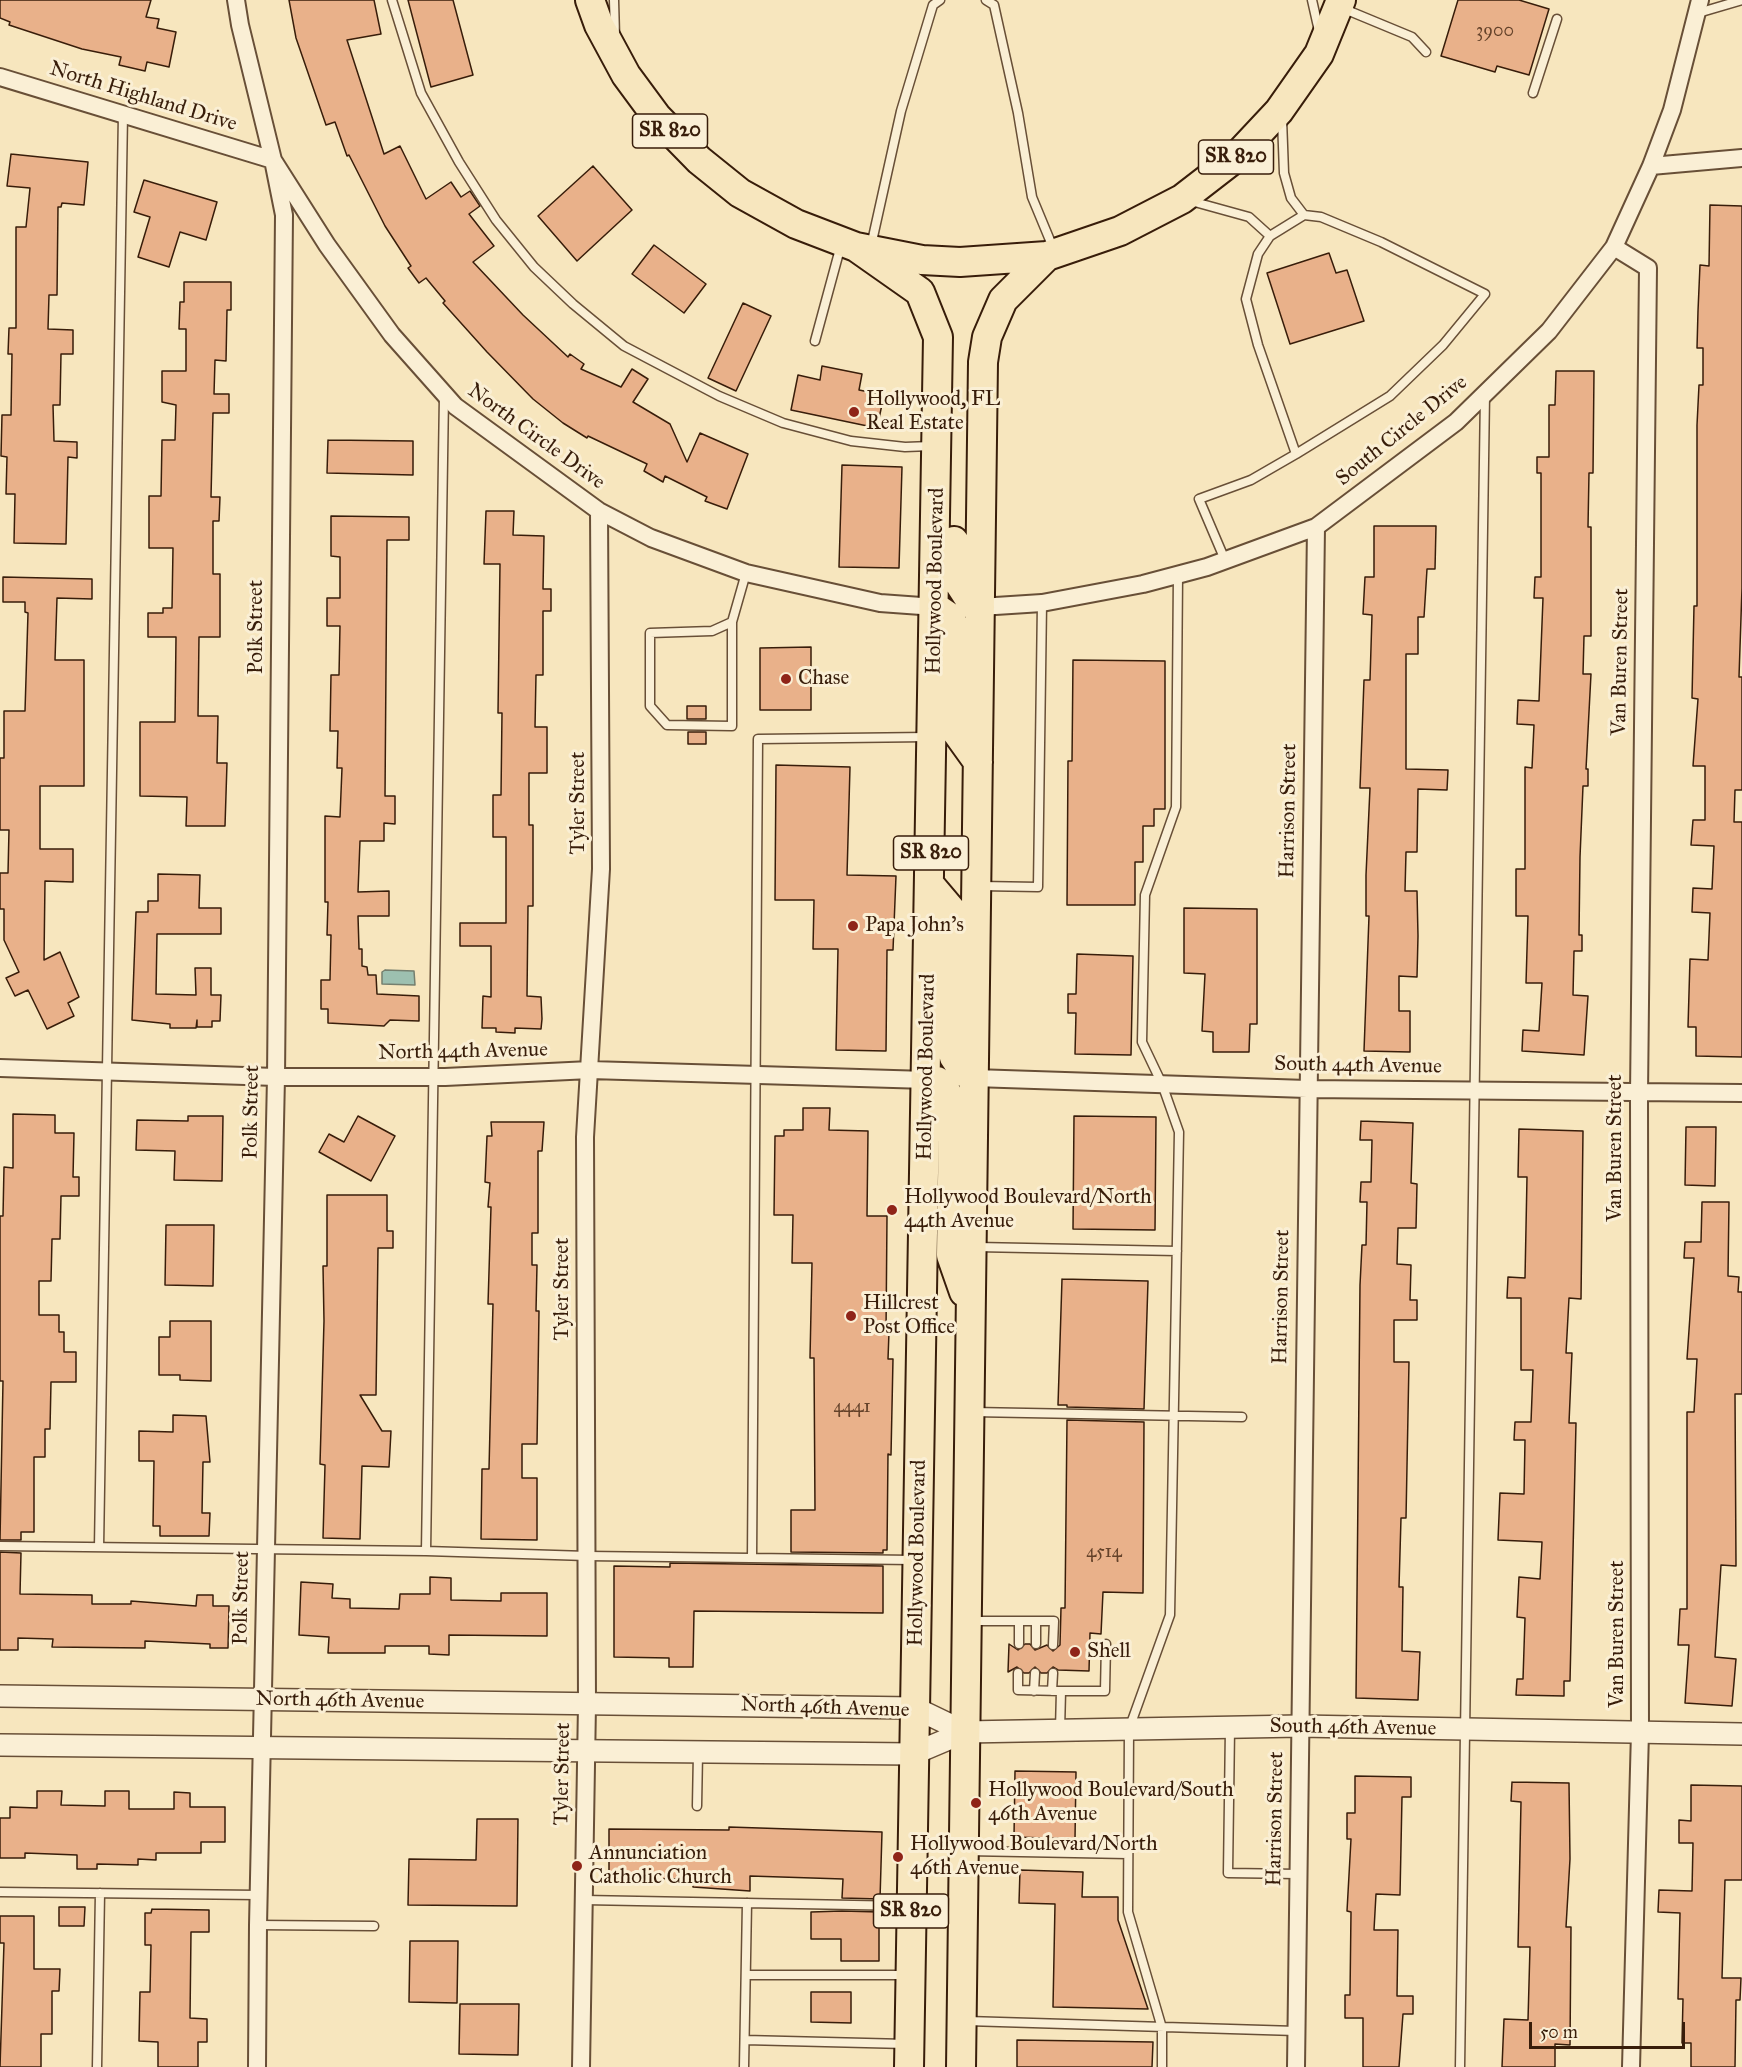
<!DOCTYPE html>
<style>
body{margin:0}
#map{position:relative;width:1742px;height:2067px;overflow:hidden;background:#f7e6be;font-family:"IM FELL Great Primer",serif}
canvas{display:block}
.scale{position:absolute;left:1529px;top:2022px;width:156px;height:27px;box-sizing:border-box;border:3px solid #381d0a;border-top:0;padding-left:8px;font-size:18px;line-height:21px;white-space:nowrap;color:#381d0a;-webkit-text-stroke:4px #faefd5;paint-order:stroke}
</style>
<div id="map">
<canvas width="1742" height="2067"></canvas>
<div class="scale">50 m</div>
</div>
<script>
const g = document.querySelector('canvas').getContext('2d');
g.lineJoin = 'round';
function fillPath(path, color) {
  g.fillStyle = color;
  g.fill(path, 'evenodd');
}
function shape(rows) {
  const path = new Path2D();
  for (const r of rows) {
    path.moveTo(r[0], r[1]);
    for (let i = 2; i < r.length; i += 2) path.lineTo(r[i], r[i + 1]);
  }
  return path;
}
function trace(path, color, width, dash) {
  g.strokeStyle = color;
  g.lineWidth = width;
  g.lineCap = dash ? 'butt' : 'round';
  g.setLineDash(dash || []);
  g.stroke(path);
}
function label(font, color, halo, rows, align = 'center') {
  g.font = font + ' "IM FELL Great Primer",serif';
  g.lineWidth = 6;
  g.setLineDash([]);
  g.textBaseline = 'middle';
  g.strokeStyle = halo;
  g.fillStyle = color;
  for (const [text, x, y, turn = 0] of rows) {
    g.save();
    g.translate(x, y);
    g.rotate((+turn || 0) * Math.PI / 180);
    g.textAlign = isNaN(turn) ? turn : align;
    if (halo) g.strokeText(text, 0, 0);
    g.fillText(text, 0, 0);
    g.restore();
  }
}
const water = shape([
 [385,970,414,971,415,985,382,984,382,972,385,970]
]);
fillPath(water, '#9dc0b0');
trace(water, '#757f6e', 1.5);
const building = shape([
 [0,0,151,0,146,17,159,19,157,28,176,32,169,67,147,62,145,71,119,65,121,57,82,49,9,25,10,22,0,18,0,0],
 [289,0,374,0,381,34,347,40,384,154,400,146,426,199,451,182,461,197,470,191,480,206,469,214,494,246,473,262,523,315,568,357,570,354,584,364,581,369,621,387,632,369,648,379,633,402,670,424,687,462,700,433,748,454,727,509,705,501,707,497,665,476,663,482,644,471,647,464,588,436,587,438,563,423,533,399,487,352,443,303,445,301,426,278,419,283,408,268,411,266,385,226,349,155,347,156,335,122,326,125,296,38,289,0],
 [408,0,453,0,473,75,431,87,408,0],
 [1458,0,1519,0,1549,9,1529,75,1497,66,1495,72,1441,56,1458,0],
 [11,154,88,162,84,205,62,203,61,207,58,207,57,295,49,295,48,329,73,330,73,354,61,354,60,405,53,405,54,441,77,442,77,458,68,457,66,544,14,543,15,494,6,494,7,457,1,456,2,415,11,415,12,354,8,354,9,328,16,328,16,227,26,227,30,188,7,186,11,154],
 [593,166,632,210,577,261,538,216,593,166],
 [144,180,217,202,206,240,180,232,169,267,138,257,150,217,134,212,144,180],
 [1710,205,1742,206,1742,588,1739,677,1742,677,1742,790,1735,790,1734,822,1742,822,1742,1057,1696,1056,1696,1027,1688,1027,1690,959,1708,960,1710,913,1692,912,1693,888,1712,889,1714,846,1691,845,1693,820,1705,820,1705,766,1693,766,1698,699,1692,698,1694,606,1697,606,1697,425,1699,385,1703,385,1703,348,1697,348,1698,311,1700,265,1709,266,1710,205],
 [654,245,706,284,684,313,632,274,654,245],
 [1329,253,1336,273,1347,270,1364,321,1290,344,1267,273,1329,253],
 [184,282,231,282,231,310,227,310,226,361,215,360,214,394,229,394,229,413,213,413,211,497,220,497,219,521,213,521,213,574,220,574,220,637,199,637,198,716,218,716,217,763,227,763,225,826,186,826,187,797,140,796,140,722,175,722,176,637,148,637,148,613,163,613,163,608,172,608,173,548,149,548,149,496,161,496,162,440,175,440,176,405,162,402,162,371,186,371,186,329,179,329,180,302,184,302,184,282],
 [743,303,771,316,736,391,708,378,743,303],
 [822,366,862,374,859,390,884,395,877,428,791,410,798,375,820,380,822,366],
 [1556,371,1594,371,1593,473,1589,473,1588,527,1591,527,1591,636,1584,636,1583,674,1591,674,1586,769,1588,769,1588,786,1583,786,1580,857,1579,935,1582,935,1582,951,1574,951,1573,995,1588,996,1584,1055,1522,1051,1523,1030,1539,1031,1542,983,1526,983,1528,916,1516,916,1516,869,1525,869,1525,767,1532,768,1534,725,1517,724,1518,700,1539,701,1543,598,1534,598,1535,577,1541,577,1541,473,1537,473,1537,457,1549,457,1549,405,1555,405,1556,371],
 [328,440,413,441,413,475,327,473,328,440],
 [842,465,902,467,899,568,839,567,842,465],
 [486,511,514,511,513,535,544,536,543,589,551,589,551,611,543,611,543,675,536,675,535,727,547,727,547,773,529,773,529,825,533,825,533,906,528,906,527,996,541,997,542,1019,541,1029,515,1028,515,1033,496,1032,496,1028,482,1028,483,996,491,997,491,946,460,946,460,923,506,923,506,837,493,837,493,795,501,795,502,713,498,713,500,564,484,564,486,511],
 [331,516,409,517,409,540,387,540,385,796,395,796,395,824,384,823,384,841,360,841,358,892,389,891,389,916,358,916,359,949,362,949,362,966,367,967,368,975,376,975,377,994,419,996,419,1021,390,1020,384,1026,328,1023,328,1009,321,1009,321,980,330,980,331,935,327,935,328,902,325,902,325,816,340,817,342,768,337,768,338,731,330,731,331,675,339,675,340,626,327,626,327,598,340,598,340,557,331,556,331,516],
 [1374,526,1436,526,1435,569,1427,569,1424,617,1418,617,1418,654,1406,654,1406,769,1448,770,1447,790,1418,789,1417,852,1406,852,1405,891,1417,891,1418,936,1417,977,1399,976,1399,1011,1410,1011,1410,1052,1364,1051,1369,916,1366,916,1366,875,1370,788,1360,788,1364,680,1370,680,1372,615,1363,614,1365,577,1374,577,1374,526],
 [3,577,92,579,92,599,57,598,55,660,84,660,84,786,40,786,40,849,73,849,73,882,45,881,44,960,60,952,79,997,68,1003,74,1016,47,1029,28,990,15,996,6,978,19,972,4,940,4,909,0,909,0,873,8,873,9,830,0,830,0,758,4,758,4,711,25,711,28,613,25,612,25,602,3,602,3,577],
 [811,647,811,710,760,710,760,648,811,647],
 [1073,660,1165,661,1165,809,1154,809,1154,826,1143,826,1143,862,1135,862,1135,905,1067,905,1068,761,1072,761,1073,660],
 [687,706,706,706,706,719,687,719,687,706],
 [688,732,706,732,706,744,688,744,688,732],
 [776,765,850,767,847,875,896,876,893,950,887,950,886,1051,836,1050,838,949,813,949,814,900,775,900,776,765],
 [158,874,200,875,199,908,221,908,221,934,157,934,156,994,196,995,195,968,211,968,211,995,221,995,220,1021,212,1021,212,1027,197,1027,197,1020,196,1028,170,1028,170,1024,132,1020,136,912,148,912,148,901,158,901,158,874],
 [1184,908,1257,909,1257,1024,1250,1024,1249,1052,1213,1052,1213,1032,1202,1031,1205,974,1184,973,1184,908],
 [1077,954,1133,956,1131,1055,1075,1054,1076,1013,1068,1013,1068,994,1076,994,1077,954],
 [803,1108,830,1108,829,1130,868,1131,867,1216,887,1216,886,1332,889,1332,888,1359,893,1359,891,1455,888,1454,887,1550,883,1550,883,1553,791,1552,791,1510,815,1510,814,1358,810,1358,812,1263,792,1263,793,1215,774,1215,775,1136,784,1136,784,1130,803,1130,803,1108],
 [13,1114,55,1115,55,1133,74,1133,73,1177,79,1177,79,1196,61,1196,60,1239,52,1239,51,1281,39,1281,39,1315,59,1315,59,1332,64,1332,64,1352,76,1352,76,1382,51,1382,50,1429,45,1429,45,1457,34,1457,34,1532,21,1532,21,1540,0,1540,3,1381,0,1381,0,1216,3,1216,4,1167,13,1168,13,1114],
 [188,1116,223,1116,222,1181,174,1180,175,1151,136,1150,137,1120,188,1121,188,1116],
 [358,1116,395,1136,371,1181,319,1152,329,1134,344,1142,358,1116],
 [1074,1116,1156,1117,1155,1230,1073,1229,1074,1116],
 [1361,1121,1413,1123,1411,1183,1417,1184,1416,1228,1398,1228,1397,1264,1411,1265,1410,1300,1417,1300,1417,1320,1394,1320,1394,1362,1409,1362,1406,1518,1401,1518,1399,1587,1403,1587,1402,1651,1420,1652,1418,1700,1356,1698,1360,1285,1362,1245,1366,1245,1367,1202,1360,1202,1361,1182,1371,1182,1372,1140,1360,1140,1361,1121],
 [491,1122,544,1122,542,1151,538,1151,538,1233,532,1233,532,1265,537,1265,536,1311,539,1311,537,1444,522,1444,522,1478,537,1478,537,1540,481,1539,482,1469,489,1469,493,1304,488,1304,491,1207,488,1207,490,1183,485,1182,487,1136,492,1136,491,1122],
 [1686,1127,1716,1127,1715,1186,1685,1185,1686,1127],
 [1519,1129,1583,1131,1581,1299,1569,1298,1566,1353,1572,1353,1569,1423,1576,1423,1570,1681,1564,1681,1564,1696,1516,1695,1517,1679,1523,1679,1525,1618,1517,1617,1519,1577,1540,1579,1542,1542,1498,1540,1500,1493,1524,1494,1525,1440,1514,1440,1515,1422,1531,1422,1533,1370,1521,1370,1521,1298,1507,1298,1508,1277,1525,1278,1527,1177,1518,1177,1519,1129],
 [327,1195,387,1195,387,1231,393,1231,393,1248,378,1248,376,1395,360,1395,382,1431,391,1431,389,1467,362,1466,360,1539,323,1538,325,1465,320,1464,324,1321,323,1266,327,1266,327,1195],
 [1702,1202,1729,1202,1728,1276,1739,1277,1738,1292,1742,1292,1742,1394,1735,1394,1736,1566,1721,1565,1715,1657,1736,1659,1732,1706,1685,1703,1689,1645,1678,1645,1680,1609,1687,1609,1687,1412,1694,1412,1697,1359,1687,1359,1694,1258,1684,1258,1685,1242,1701,1242,1702,1202],
 [166,1225,214,1225,213,1286,165,1285,166,1225],
 [1062,1279,1148,1281,1144,1409,1067,1407,1067,1405,1058,1405,1062,1279],
 [170,1321,211,1321,211,1381,180,1380,180,1375,159,1375,159,1337,170,1337,170,1321],
 [173,1415,206,1416,210,1462,203,1462,202,1513,210,1513,209,1536,160,1536,160,1526,153,1526,154,1461,139,1461,139,1431,173,1432,173,1415],
 [1067,1420,1144,1422,1143,1593,1103,1592,1101,1634,1090,1633,1089,1671,1058,1670,1053,1667,1047,1673,1041,1673,1035,1667,1029,1673,1024,1673,1017,1667,1008,1672,1009,1644,1018,1650,1025,1644,1030,1644,1035,1650,1047,1645,1053,1651,1060,1645,1061,1608,1065,1608,1067,1420],
 [0,1552,21,1553,20,1594,92,1595,92,1604,131,1604,131,1601,196,1606,197,1595,213,1595,213,1606,229,1606,228,1648,210,1648,210,1644,145,1641,145,1648,52,1647,53,1639,18,1638,18,1650,0,1650,0,1552],
 [670,1563,883,1566,883,1613,694,1611,693,1667,669,1667,669,1658,614,1657,614,1566,670,1567,670,1563],
 [430,1577,451,1578,451,1600,501,1601,501,1593,547,1593,547,1636,449,1635,449,1655,429,1654,429,1646,385,1646,385,1653,328,1653,329,1637,299,1635,301,1582,333,1584,332,1598,350,1599,350,1608,399,1609,400,1594,430,1594,430,1577],
 [1015,1771,1076,1772,1075,1839,1014,1837,1015,1771],
 [1355,1776,1411,1777,1411,1797,1402,1797,1400,1895,1376,1894,1374,1930,1398,1930,1397,1996,1413,1996,1413,2014,1403,2014,1399,2067,1363,2067,1363,2018,1345,2018,1345,1995,1350,1995,1351,1912,1347,1911,1351,1839,1347,1839,1347,1813,1355,1813,1355,1776],
 [1512,1782,1569,1783,1570,1859,1566,1927,1571,1927,1570,2045,1555,2044,1555,2067,1502,2067,1504,2019,1528,2020,1530,1947,1518,1947,1521,1802,1511,1801,1512,1782],
 [1691,1785,1742,1786,1742,1880,1725,1880,1722,1978,1741,1978,1740,2000,1736,2000,1735,2067,1691,2067,1691,2043,1682,2043,1683,1999,1678,1999,1680,1913,1658,1912,1659,1890,1692,1891,1693,1843,1679,1843,1679,1820,1691,1821,1691,1785],
 [37,1791,62,1791,61,1805,105,1806,105,1791,129,1791,129,1809,174,1809,174,1792,190,1793,190,1807,225,1807,225,1842,201,1842,201,1853,156,1853,156,1860,138,1859,138,1865,97,1864,97,1869,77,1869,77,1855,25,1853,25,1858,0,1858,0,1818,10,1818,10,1807,37,1808,37,1791],
 [477,1819,518,1819,517,1906,408,1905,409,1859,476,1860,477,1819],
 [729,1827,882,1832,880,1899,842,1898,843,1879,750,1876,750,1891,693,1887,693,1879,609,1878,609,1829,729,1830,729,1827],
 [1020,1870,1083,1872,1082,1897,1118,1897,1118,1920,1148,2009,1053,2007,1055,1904,1019,1903,1020,1870],
 [59,1907,85,1907,84,1926,59,1926,59,1907],
 [152,1909,209,1910,209,1932,191,1932,190,2018,207,2019,207,2042,198,2042,198,2067,158,2067,158,2042,139,2041,140,1992,150,1992,151,1945,145,1945,145,1913,151,1913,152,1909],
 [842,1911,879,1912,879,1961,841,1961,841,1939,811,1939,811,1912,842,1911],
 [0,1916,34,1916,34,1969,60,1969,59,1991,52,1991,52,2034,41,2034,41,2067,0,2067,4,1943,0,1943,0,1916],
 [410,1941,458,1941,457,2003,409,2002,410,1941],
 [811,1992,851,1992,851,2023,811,2022,811,1992],
 [460,2004,519,2004,518,2055,459,2054,460,2004],
 [1017,2040,1153,2042,1152,2067,1017,2067,1017,2040]
]);
fillPath(building, '#e9b18a');
trace(building, '#381d0a', 1.5);
const service = shape([
 [392,0,421,93,459,162,496,220,534,267,573,304,624,346,719,396,783,423,851,441,905,447,931,446],
 [614,0,615,36],
 [986,0,994,5,1018,113,1032,197,1054,250],
 [1312,0,1319,31],
 [1342,8,1412,37,1426,52],
 [1698,13,1742,0],
 [1533,93,1557,19],
 [1282,119,1284,173,1291,198,1304,215],
 [1191,201,1249,217,1270,236],
 [1304,215,1321,217,1381,242,1485,294,1443,345,1390,396,1296,454,1258,345,1246,299,1258,254,1270,236,1304,215],
 [871,246,901,111,933,5,940,0],
 [815,341,841,245],
 [1225,560,1199,499,1251,480,1296,454],
 [732,622,732,726,667,725,650,706,650,633,712,631,732,622,746,573],
 [981,886,1038,887,1042,603],
 [977,1247,1177,1251],
 [973,1412,1242,1417],
 [0,1546,426,1551,444,395],
 [99,1547,123,114],
 [426,1551,587,1556,914,1560],
 [752,1558,758,739,928,737],
 [970,1621,1054,1621,1053,1645],
 [1019,1644,1019,1621],
 [1036,1644,1036,1621],
 [1018,1673,1018,1690,1061,1691],
 [1034,1691,1035,1673],
 [1052,1691,1053,1673],
 [1230,1728,1228,1873,1298,1874],
 [1060,1730,1061,1691,1105,1691,1106,1644],
 [697,1806,698,1753],
 [967,1851,1128,1854],
 [0,1892,258,1895],
 [584,1900,907,1906],
 [258,1925,374,1926],
 [746,1975,907,1975],
 [967,2021,1296,2031],
 [745,2040,906,2044],
 [97,2067,100,1893],
 [744,2067,747,1903],
 [1162,2067,1162,2028,1128,1912,1129,1729,1170,1615,1179,1132,1162,1084,1142,1042,1145,895,1176,807,1178,575],
 [1460,2067,1485,394]
]);
const minor = shape([
 [236,0,240,25,273,160,327,245,392,335,455,406,599,511,651,538,746,573,880,603,935,607],
 [0,77,273,160,284,215,276,1077,258,1925,257,2067],
 [1651,166,1742,158],
 [1614,247,1648,268,1639,1093,1640,1732,1631,2067],
 [980,607,1042,603,1143,584,1207,567,1316,527,1456,422,1549,331,1614,247,1651,166,1672,110,1700,0],
 [0,1068,276,1077,445,1077,590,1070,927,1080],
 [974,1078,1307,1089,1742,1093],
 [581,2067,587,1704,585,1137,601,869,599,511],
 [1296,2067,1316,527]
]);
const tertiary = shape([
 [0,1696,915,1708,965,1732],
 [0,1745,913,1754,965,1732,1300,1726,1742,1734]
]);
const trunk = shape([
 [590,0,599,25,626,75,657,117,699,160,740,193,796,224,856,247,922,260,960,262,1047,256,1120,231,1182,199,1235,158,1279,111,1319,54,1341,0],
 [856,247,920,292,938,337,909,2067],
 [954,541,953,574,973,605,980,607],
 [935,607,951,618,956,635,955,730,978,762],
 [931,886,953,912,950,1041,954,1057,964,1072,974,1078],
 [927,1080,937,1081,946,1091,953,1108,951,1255,964,1292],
 [961,2067,983,362,987,337,1003,300,1047,256]
]);
trace(service, '#684f37', 11);
trace(minor, '#684f37', 20);
trace(tertiary, '#684f37', 24);
trace(trunk, '#381d0a', 32);
trace(service, '#faefd5', 8);
trace(minor, '#faefd5', 16);
trace(tertiary, '#faefd5', 21);
trace(trunk, '#f7e6be', 28);
for (const [x, y, r, color] of [
 [854,412,6,"#8f2418"],
 [786,679,6,"#8f2418"],
 [853,926,6,"#8f2418"],
 [892,1210,6,"#8f2418"],
 [851,1316,6,"#8f2418"],
 [1075,1652,6,"#8f2418"],
 [976,1803,6,"#8f2418"],
 [898,1857,6,"#8f2418"],
 [577,1866,6,"#8f2418"]
]) {
  const dot = new Path2D();
  dot.arc(x, y, r, 0, 2 * Math.PI);
  g.fillStyle = color;
  g.fill(dot);
  trace(dot, '#faefd5', 2);
}
label('18px', '#64422a', null, [
 ["3900",1495,32],
 ["4441",852,1408],
 ["4514",1104,1553]
]);
for (const [x, y, w] of [
 [670,131,75],
 [1236,157,75],
 [931,853,75],
 [911,1911,75]
]) {
  const box = new Path2D();
  box.roundRect(x - w / 2, y - 17, w, 34, 4.5);
  g.fillStyle = '#faefd5';
  g.fill(box);
  trace(box, '#381d0a', 1.5);
}
label('bold 20px', '#381d0a', null, [
 ["SR 820",670,131],
 ["SR 820",1236,157],
 ["SR 820",931,853],
 ["SR 820",911,1911]
]);
label('21px', '#381d0a', '#faefd5', [
 ["North Highland Drive",143,97,17],
 ["South Circle Drive",1402,431,-39],
 ["North Circle Drive",536,437,36],
 ["Hollywood Boulevard",936,581,-89],
 ["Polk Street",257,627,-90],
 ["Van Buren Street",1621,662,-89],
 ["Tyler Street",579,803,-90],
 ["Harrison Street",1289,811,-89],
 ["North 44th Avenue",463,1052,-1],
 ["South 44th Avenue",1358,1066,1],
 ["Hollywood Boulevard",927,1067,-89],
 ["Polk Street",252,1112,-89],
 ["Van Buren Street",1616,1148,-90],
 ["Tyler Street",563,1289,-90],
 ["Harrison Street",1282,1297,-89],
 ["Hollywood Boulevard",918,1553,-89],
 ["Polk Street",242,1598,-89],
 ["Van Buren Street",1618,1634,-90],
 ["North 46th Avenue",340,1701,1],
 ["North 46th Avenue",825,1708,2],
 ["South 46th Avenue",1353,1728,1],
 ["Tyler Street",563,1774,-89],
 ["Harrison Street",1276,1819,-89]
]);
label('21px', '#381d0a', '#faefd5', [
 ["Hollywood, FL",866,400],
 ["Real Estate",866,424],
 ["Chase",798,679],
 ["Papa John's",865,926],
 ["Hollywood Boulevard/North",904,1198],
 ["44th Avenue",904,1222],
 ["Hillcrest",863,1304],
 ["Post Office",863,1328],
 ["Shell",1087,1652],
 ["Hollywood Boulevard/South",988,1791],
 ["46th Avenue",988,1815],
 ["Hollywood Boulevard/North",910,1845],
 ["46th Avenue",910,1869],
 ["Annunciation",589,1854],
 ["Catholic Church",589,1878]
], 'left');
</script>
